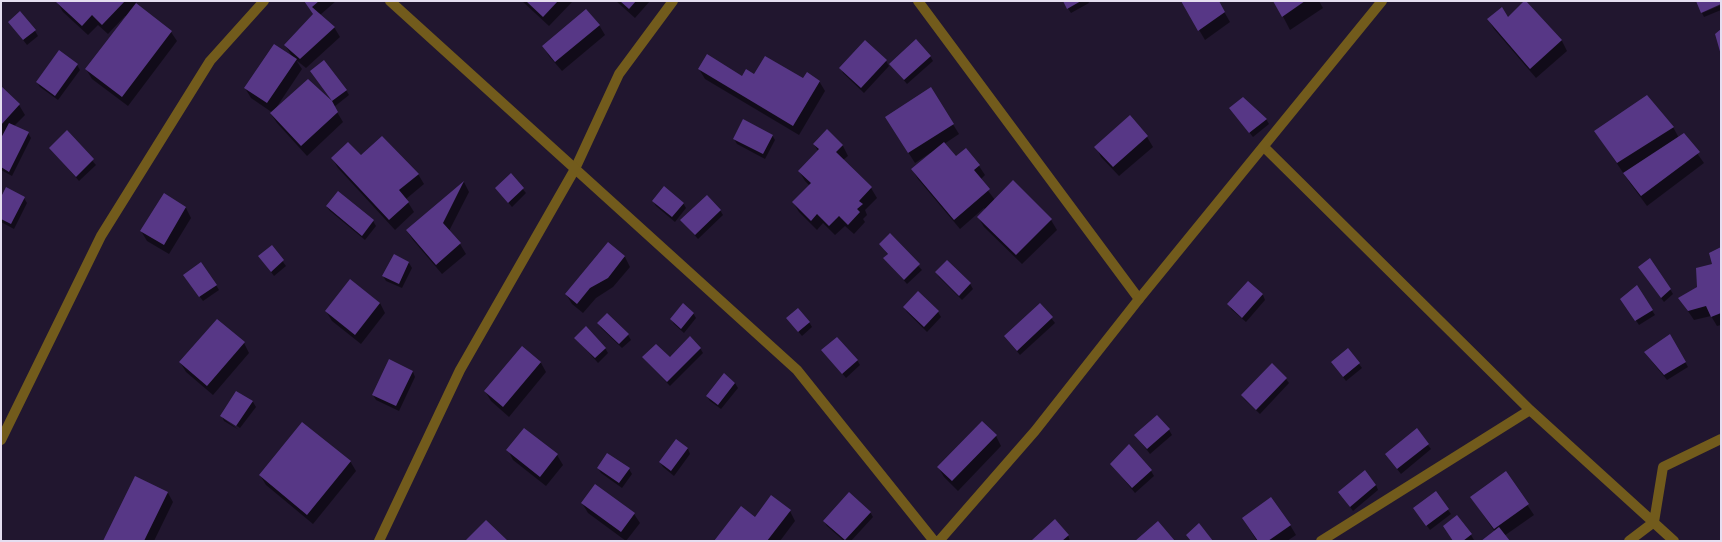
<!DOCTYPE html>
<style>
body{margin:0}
#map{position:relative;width:1722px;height:542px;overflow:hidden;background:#21162f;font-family:Mulish,sans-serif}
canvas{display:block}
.frame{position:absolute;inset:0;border:2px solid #e5def0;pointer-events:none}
</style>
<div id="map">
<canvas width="1722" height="542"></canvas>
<div class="frame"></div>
</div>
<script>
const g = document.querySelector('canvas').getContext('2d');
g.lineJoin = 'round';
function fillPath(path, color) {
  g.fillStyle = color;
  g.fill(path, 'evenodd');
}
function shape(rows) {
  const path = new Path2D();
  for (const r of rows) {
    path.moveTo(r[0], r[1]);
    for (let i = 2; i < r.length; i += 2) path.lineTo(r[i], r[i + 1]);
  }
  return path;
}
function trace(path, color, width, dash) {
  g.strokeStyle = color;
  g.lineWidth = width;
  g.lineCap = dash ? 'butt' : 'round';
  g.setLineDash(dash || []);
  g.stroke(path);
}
fillPath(shape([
 [58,1,136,1,136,4,171,32,177,41,128,106,92,79,86,69,127,17,125,16,108,34,98,25,88,35,63,12,57,2],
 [304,1,336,1,320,15,334,27,340,37,306,68,296,60,302,69,274,111,332,101,311,72,346,90,349,95,334,107,343,122,307,156,277,123,271,114,273,113,251,98,245,88,293,58,285,45,314,15],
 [522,1,573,1,549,26],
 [616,1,650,1,635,18],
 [1063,1,1088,1,1089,3,1071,13],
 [1182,1,1218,1,1230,22,1205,40],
 [1275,1,1319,1,1323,8,1290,30],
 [1525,1,1562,41,1567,51,1536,78,1494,29,1488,19,1508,18],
 [1721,5,1721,10,1704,17,1702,13],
 [9,22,35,31,38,36,27,45],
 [599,25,605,35,562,71,549,56,543,46],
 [59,51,77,65,80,70,58,100,40,87,37,82],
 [930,56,933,61,907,84,894,69],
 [886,61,889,66,864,93,843,73,841,68],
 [699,69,742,77,755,76,819,81,825,91,799,135,705,79],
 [1,88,19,105,25,115,14,126,28,133,31,138,12,176,1,170],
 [931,89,959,134,944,144,956,158,966,150,979,166,985,175,980,180,995,200,1013,181,1051,220,1057,230,1022,264,984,227,978,217,985,209,984,208,960,229,918,179,912,169,931,154,930,153,915,163,892,127],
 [1230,108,1266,119,1269,124,1253,137],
 [1130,117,1147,137,1153,147,1119,176,1101,157,1096,147],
 [1673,127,1679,138,1684,135,1704,163,1647,206,1630,183,1595,131],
 [827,131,843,146,848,156,843,160,871,188,877,198,865,210,867,215,863,219,865,222,854,234,845,226,835,235,823,223,817,230,799,212,793,202,810,186,805,181,799,171,818,151,814,144],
 [67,132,96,165,79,181,50,148],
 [772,135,775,140,765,159,737,144,734,139],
 [361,157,418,174,424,184,406,199,414,212,395,230,338,168,332,158],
 [511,175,526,193,512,207,496,188],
 [464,182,469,192,449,231,460,244,466,254,442,274,413,240,407,231],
 [338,193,373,221,376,226,365,240,330,211,327,207],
 [164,195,186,208,191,218,169,254,147,241,141,231],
 [24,198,27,203,14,229,1,222,1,200],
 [653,201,683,203,686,208,675,222,656,206],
 [720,210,723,215,698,239,681,220],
 [890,235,922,270,907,284,885,259,888,255,881,245],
 [608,243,625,257,630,267,613,287,596,298,583,313,572,304,566,294],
 [272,247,286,266,274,276,259,256],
 [1721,248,1721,325,1717,326,1711,316,1694,320,1679,298,1698,287,1713,265],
 [394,256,409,263,412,268,402,288,386,281,383,276],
 [947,261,970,284,973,289,962,300,939,277,936,272],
 [1639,268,1670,289,1673,294,1664,302],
 [187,280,216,285,219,290,203,301],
 [1248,283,1263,295,1265,300,1246,322,1231,309,1229,304],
 [1637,287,1655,315,1639,325,1625,304],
 [380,303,385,313,361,344,332,321,326,311],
 [1040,304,1055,323,1020,355,1005,337],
 [904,307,938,312,941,317,927,332,907,312],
 [693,313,696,318,684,333,674,324,671,319],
 [787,318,809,322,812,327,802,336],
 [598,323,628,335,631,340,622,348,601,328],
 [1670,335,1688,367,1667,380,1645,353],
 [576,338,605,348,608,353,598,363],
 [244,343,249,353,213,395,186,372,180,362],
 [522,348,541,363,546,372,509,417,491,401,485,391],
 [700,348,703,353,670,386,647,362,644,357,670,358],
 [823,350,857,360,860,365,846,378],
 [1332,363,1359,364,1362,368,1346,381],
 [413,372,415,377,399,411,376,400,373,395],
 [724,375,735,383,738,388,721,409,710,401,707,396],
 [1286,379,1289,383,1260,414,1245,400,1242,396],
 [237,392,253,402,256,407,240,428,224,417,224,419,239,430,224,421,222,416],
 [1169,430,1172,435,1150,454,1135,435],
 [996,436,1001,446,958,491,944,477,938,467],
 [676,441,688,449,690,454,674,476,663,467,660,462],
 [1428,445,1431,449,1401,474,1389,459],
 [508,450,557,455,563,465,546,486,513,460],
 [350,461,356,471,313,524,266,485,260,475],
 [1111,464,1151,471,1154,476,1135,493],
 [598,468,629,469,632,474,622,488,601,473],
 [1506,473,1534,515,1504,536,1508,541,1483,541,1495,532,1471,497],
 [1376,485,1378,490,1353,511,1339,492],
 [168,493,173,502,154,541,104,541],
 [582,503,634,514,640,523,626,541,588,513],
 [1448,510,1451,514,1430,530,1418,513],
 [790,511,795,521,780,541,715,541,755,518],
 [870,512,873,517,851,541,844,541,827,526,824,521],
 [1457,517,1471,535,1474,540,1472,541,1454,541],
 [1243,519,1290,525,1296,535,1287,541,1257,541],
 [1068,535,1070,541,1034,541]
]), '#0007');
fillPath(shape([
 [57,1,125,1,102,25,92,15,82,26,56,2],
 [304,1,319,1,312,7,335,27,300,59,284,45,313,14],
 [526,1,558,1,543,17],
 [620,1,636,1,629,9],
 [1063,1,1081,1,1067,9],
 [1181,1,1219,1,1225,12,1198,31],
 [1273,1,1305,1,1282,17],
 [1524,1,1526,1,1562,40,1530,69,1487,19,1502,7,1508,17],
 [1696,1,1721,1,1721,4,1701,13],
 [136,3,172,31,122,97,85,69],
 [586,9,600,25,555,62,542,46],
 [20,11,36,30,23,40,8,22],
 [1721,29,1721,55,1715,34],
 [916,39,931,56,904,80,889,64],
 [865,40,887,60,861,88,839,68],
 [274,44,297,59,267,103,244,88],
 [59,50,78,64,55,96,36,82],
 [707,54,742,76,746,69,754,74,765,56,803,78,807,72,820,81,793,126,698,69],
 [324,60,347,90,332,101,310,71],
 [308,79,332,101,338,112,301,146,270,113],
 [1,86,20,104,1,125],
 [931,87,954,124,908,153,885,117],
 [1647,95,1674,127,1617,163,1594,131],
 [1243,97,1267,119,1249,133,1229,108],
 [1130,115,1148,136,1113,167,1094,147],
 [743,119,773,135,763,154,733,139],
 [9,123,29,132,9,172,1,167,1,138],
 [827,129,843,145,836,152,872,187,859,201,863,204,857,209,860,212,848,225,839,216,829,226,817,214,811,221,792,202,811,183,798,171,819,149,813,144],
 [67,130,94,159,76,177,49,148],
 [1684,133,1700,152,1641,196,1623,173],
 [382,136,419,174,399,190,409,202,389,220,331,158,348,142,361,155],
 [944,142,956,156,966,148,980,165,974,170,990,189,954,220,911,169],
 [511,173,524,188,508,203,495,188],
 [1013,180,1052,219,1016,255,977,217],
 [464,181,443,223,461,243,436,265,406,230],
 [664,186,684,203,672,217,652,201],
 [6,187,25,197,11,224,1,219,1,197],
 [338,191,374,220,362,236,326,206],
 [164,193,186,207,164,245,140,231],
 [707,195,721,210,695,235,680,220],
 [890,233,920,264,904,280,883,258,888,254,879,244],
 [608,242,625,256,608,278,590,288,577,304,565,294],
 [272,245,284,260,271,272,258,256],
 [1721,247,1721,313,1711,317,1706,306,1688,311,1678,298,1697,287,1696,268,1712,264,1709,253],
 [394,254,409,262,399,284,382,276],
 [1650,258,1671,289,1661,298,1638,267],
 [947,260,971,283,959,296,935,272],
 [201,262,217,285,199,297,183,275],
 [350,279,380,303,355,335,325,311],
 [1248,281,1263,294,1242,318,1227,304],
 [1637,285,1653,310,1635,321,1620,299],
 [918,291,939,311,924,327,903,307],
 [683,303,694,313,681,329,670,319],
 [1040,303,1053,317,1017,351,1004,336],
 [798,308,810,322,798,332,786,318],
 [607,313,629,334,619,344,597,323],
 [217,319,245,342,207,386,179,362],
 [586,326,606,348,595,358,574,338],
 [1670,334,1686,362,1664,375,1644,352],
 [690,336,701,348,667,382,642,357,656,344,670,357],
 [837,337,858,360,842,374,821,350],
 [522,346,541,362,503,407,484,391],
 [1348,348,1360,363,1343,377,1331,362],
 [389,359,413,371,396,406,372,395],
 [1272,363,1287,378,1256,410,1241,395],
 [724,373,735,383,718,405,706,396],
 [236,391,253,401,236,426,220,416],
 [1157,415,1170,429,1147,449,1134,435],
 [982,421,997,435,952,481,937,467],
 [302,422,351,461,307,515,259,475],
 [524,428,558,454,540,477,506,450],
 [1417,428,1429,444,1397,469,1385,454],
 [676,439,688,448,671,471,659,462],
 [1129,444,1152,470,1132,488,1110,464],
 [607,453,630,468,619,483,597,468],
 [1365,470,1376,485,1350,507,1338,492],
 [1506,471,1529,504,1494,529,1470,497],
 [135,476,168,492,144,541,103,541],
 [595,484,635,513,621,532,581,503],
 [1436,491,1449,509,1426,526,1413,508],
 [849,492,871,512,845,540,823,521],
 [771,495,791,510,767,541,714,541,741,506,755,517],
 [1271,497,1291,525,1268,541,1258,541,1242,518],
 [1457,515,1472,534,1463,541,1453,541,1443,526],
 [1055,519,1069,535,1062,541,1033,541,1032,540],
 [486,520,508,541,465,541],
 [1158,521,1175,541,1135,541],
 [1199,523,1213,541,1191,541,1186,535],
 [1499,527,1510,541,1481,541]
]), '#573786');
trace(shape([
 [918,1,1139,299],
 [1264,147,1530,410,1674,541],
 [575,169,619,74,673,1],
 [1321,541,1530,410],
 [1629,541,1654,522,1663,467,1721,439]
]), '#725b1c', 10);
trace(shape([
 [390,1,797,370,934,541],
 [1,440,101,236,210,61,264,1],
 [379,541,460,370,575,169],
 [939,541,1035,431,1139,299,1382,1]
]), '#725b1c', 10);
</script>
